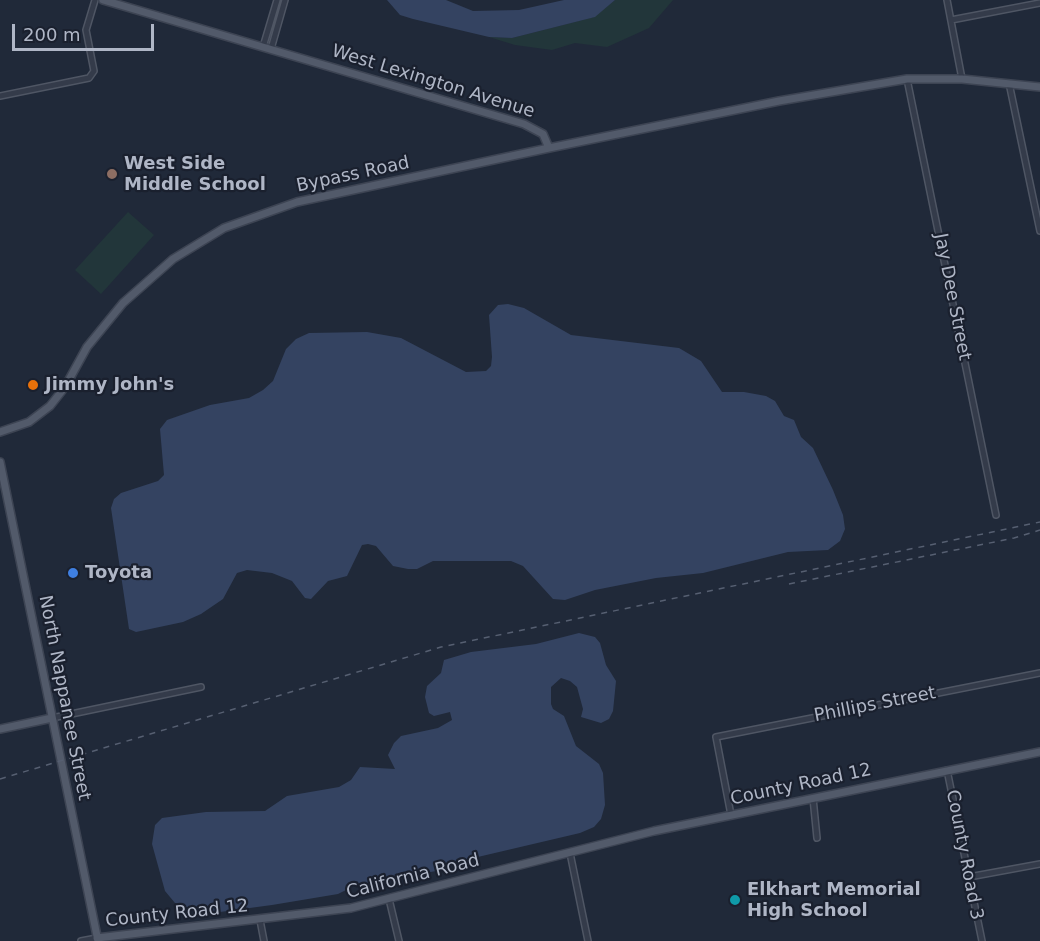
<!DOCTYPE html>
<style>
body{margin:0}
#map{position:relative;width:1040px;height:941px;overflow:hidden;background:#202939;font-family:"DejaVu Sans",sans-serif}
canvas{display:block}
.scale{position:absolute;left:12px;top:24px;width:142px;height:27px;box-sizing:border-box;border:3px solid #afb6c6;border-top:0;padding-left:8px;font-size:18px;line-height:21px;white-space:nowrap;color:#afb6c6;-webkit-text-stroke:4px #1a202e;paint-order:stroke}
</style>
<div id="map">
<canvas width="1040" height="941"></canvas>
<div class="scale">200 m</div>
</div>
<script>
const g = document.querySelector('canvas').getContext('2d');
g.lineJoin = 'round';
function fillPath(path, color) {
  g.fillStyle = color;
  g.fill(path, 'evenodd');
}
function shape(rows) {
  const path = new Path2D();
  for (const r of rows) {
    path.moveTo(r[0], r[1]);
    for (let i = 2; i < r.length; i += 2) path.lineTo(r[i], r[i + 1]);
  }
  return path;
}
function trace(path, color, width, dash) {
  g.strokeStyle = color;
  g.lineWidth = width;
  g.lineCap = dash ? 'butt' : 'round';
  g.setLineDash(dash || []);
  g.stroke(path);
}
function label(font, color, halo, rows, align = 'center') {
  g.font = font + ' "DejaVu Sans",sans-serif';
  g.lineWidth = 4.5;
  g.setLineDash([]);
  g.textBaseline = 'middle';
  g.strokeStyle = halo;
  g.fillStyle = color;
  for (const [text, x, y, turn = 0] of rows) {
    g.save();
    g.translate(x, y);
    g.rotate((+turn || 0) * Math.PI / 180);
    g.textAlign = isNaN(turn) ? turn : align;
    if (halo) g.strokeText(text, 0, 0);
    g.fillText(text, 0, 0);
    g.restore();
  }
}
fillPath(shape([
 [615,0,673,0,649,28,607,47,575,43,552,50,515,45,489,37,512,38,594,17],
 [128,212,154,235,101,294,75,270]
]), '#22363a');
fillPath(shape([
 [387,0,446,0,473,11,519,10,564,0,615,0,595,17,512,38,489,37,413,19,400,15],
 [508,304,524,308,571,335,679,348,701,361,722,392,744,392,766,396,775,401,784,416,794,420,801,437,813,448,833,490,843,515,845,529,840,541,828,550,788,552,703,573,656,578,595,590,565,600,553,599,523,566,511,561,433,561,417,569,408,569,393,566,376,546,368,544,362,545,347,576,328,581,311,599,305,598,292,581,272,573,247,570,237,573,223,599,201,614,183,622,136,632,129,629,111,508,114,499,121,493,158,481,164,475,160,429,167,420,210,405,249,398,263,390,273,381,286,349,296,339,309,333,367,332,401,338,466,372,486,371,491,366,492,357,489,315,498,305],
 [579,633,595,637,600,643,606,665,616,681,613,711,609,719,601,723,581,717,583,709,577,687,570,681,561,678,551,687,551,704,553,709,564,716,576,746,599,764,603,773,605,805,601,819,594,827,580,833,465,860,436,871,354,886,338,894,272,905,205,914,175,903,165,891,152,844,155,825,162,818,206,812,265,811,287,796,339,787,351,780,360,767,395,769,388,755,394,743,401,736,438,728,452,720,450,712,434,716,429,713,425,697,427,686,441,673,444,660,471,652,536,644]
]), '#344361');
const minor = shape([
 [947,0,962,79],
 [951,20,1040,3],
 [263,47,277,0],
 [271,49,285,0],
 [907,79,996,515],
 [1009,83,1040,231],
 [0,96,89,78,94,71,86,30,95,0],
 [52,718,201,687],
 [947,770,982,941],
 [813,798,817,838],
 [731,815,716,737,1040,673],
 [570,853,588,941],
 [969,877,1040,864],
 [389,899,399,941],
 [260,920,264,941],
 [81,941,97,938]
]);
const major = shape([
 [103,0,524,124,543,134,549,148,779,101,907,79,962,79,1040,87],
 [0,432,29,422,50,406,65,387,87,347,123,303,173,259,224,228,297,202,549,148],
 [0,462,98,941],
 [0,729,52,718],
 [97,938,351,908,654,831,1040,752]
]);
trace(minor, '#4f5664', 8);
trace(major, '#3d4453', 10);
trace(minor, '#343b4a', 5);
trace(major, '#525a6a', 7);
trace(shape([
 [789,584,1014,538,1040,530],
 [0,779,441,647,1040,522]
]), '#565f71', 1.5, [6, 6]);
for (const [x, y, r, color] of [
 [112,174,6,"#8d6e63"],
 [33,385,6,"#e8710a"],
 [73,573,6,"#3f7fe0"],
 [735,900,6,"#0f9aa8"]
]) {
  const dot = new Path2D();
  dot.arc(x, y, r, 0, 2 * Math.PI);
  g.fillStyle = color;
  g.fill(dot);
  trace(dot, '#1a202e', 2);
}
label('18px', '#afb6c6', '#1a202e', [
 ["West Lexington Avenue",433,82,17],
 ["Bypass Road",353,175,-12],
 ["Jay Dee Street",952,297,79],
 ["North Nappanee Street",64,698,79],
 ["Phillips Street",875,705,-11],
 ["County Road 12",801,785,-12],
 ["County Road 3",964,855,79],
 ["California Road",413,877,-14],
 ["County Road 12",177,914,-6]
]);
label('bold 18px', '#afb6c6', '#1a202e', [
 ["West Side",124,164],
 ["Middle School",124,185],
 ["Jimmy John's",45,385],
 ["Toyota",85,573],
 ["Elkhart Memorial",747,890],
 ["High School",747,911]
], 'left');
</script>
